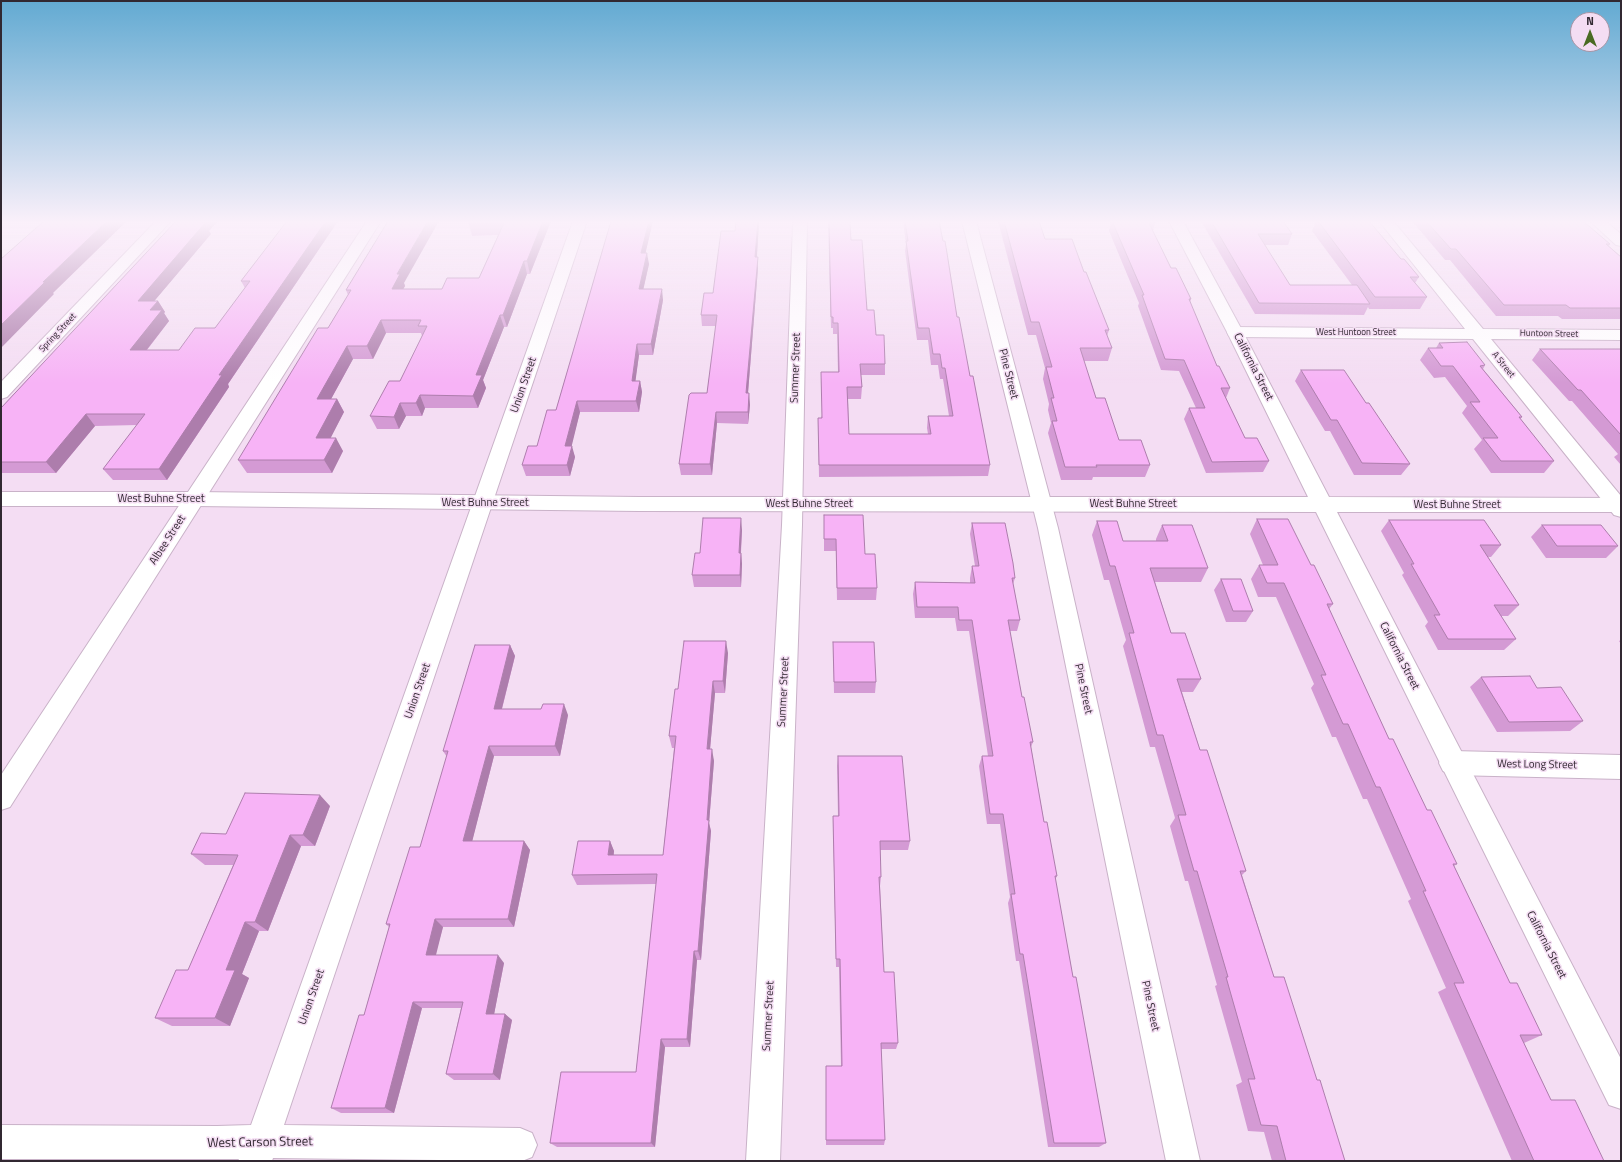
<!DOCTYPE html>
<style>
body{margin:0}
#map{position:relative;width:1622px;height:1162px;overflow:hidden;background:#f4ddf3;font-family:"Titillium Web",sans-serif}
canvas{display:block}
.frame{position:absolute;inset:0;border:2px solid #312831;pointer-events:none}
.north{position:absolute;left:1570px;top:12px;width:40px;height:40px;box-sizing:border-box;background:#f4ddf3;border:1px solid #a695a5;border-radius:50%;rotate:0deg;font-size:11px;font-weight:700;line-height:16px;text-align:center;color:#312831}
.north::after{content:'';display:block;margin:auto;width:14px;height:18px;background:#496b23;clip-path:polygon(50% 0,100% 100%,50% 72%,0 100%)}
</style>
<div id="map">
<canvas width="1622" height="1162"></canvas>
<div class="frame"></div>
<div class="north">N</div>
</div>
<script>
const g = document.querySelector('canvas').getContext('2d');
g.lineJoin = 'round';
function shape(rows) {
  const path = new Path2D();
  for (const r of rows) {
    path.moveTo(r[0], r[1]);
    for (let i = 2; i < r.length; i += 2) path.lineTo(r[i], r[i + 1]);
  }
  return path;
}
function trace(path, color, width, dash) {
  g.strokeStyle = color;
  g.lineWidth = width;
  g.lineCap = dash ? 'butt' : 'round';
  g.setLineDash(dash || []);
  g.stroke(path);
}
function fillPath(path, color) {
  g.fillStyle = color;
  g.fill(path, 'evenodd');
}
function label(font, color, halo, rows, align = 'center') {
  g.font = font + ' "Titillium Web",sans-serif';
  g.lineWidth = 3;
  g.setLineDash([]);
  g.textBaseline = 'middle';
  g.strokeStyle = halo;
  g.fillStyle = color;
  for (const [text, x, y, turn = 0] of rows) {
    g.save();
    g.translate(x, y);
    g.rotate((+turn || 0) * Math.PI / 180);
    g.textAlign = isNaN(turn) ? turn : align;
    if (halo) g.strokeText(text, 0, 0);
    g.fillText(text, 0, 0);
    g.restore();
  }
}
const minor = shape([
 [367,221,381,221,10,807,1,810,1,775,367,221],
 [573,221,587,221,284,1125,520,1128,532,1133,537,1145,532,1157,522,1161,273,1158,272,1161,238,1161,239,1159,1,1159,1,1125,217,1126,251,1125,573,221],
 [794,221,806,221,807,223,802,525,780,1161,746,1161,782,525,793,223,794,221],
 [962,221,976,221,1058,528,1200,1161,1166,1161,1038,528,962,221],
 [1379,221,1393,221,1483,329,1621,330,1621,340,1491,339,1621,496,1621,517,1614,515,1473,339,1235,337,1229,336,1227,332,1229,328,1235,327,1465,329,1379,221],
 [1590,221,1605,221,1621,234,1621,246,1616,245,1590,221],
 [1452,751,1621,755,1621,779,1452,775,1443,771,1439,763,1443,755,1452,751]
]);
const tertiary = shape([
 [156,221,171,221,7,397,1,399,1,382,156,221],
 [1169,221,1183,221,1243,332,1329,497,1621,498,1621,512,1337,512,1621,1059,1621,1109,1609,1105,1316,512,639,511,194,506,1,506,1,492,194,492,639,497,1308,497,1227,332,1169,221]
]);
trace(minor, '#c9b2c8', 2);
trace(tertiary, '#c9b2c8', 2);
fillPath(minor, '#fff');
fillPath(tertiary, '#fff');
fillPath(shape([
 [176,221,218,221,209,231,211,234,154,301,158,301,165,312,164,313,169,321,147,350,179,350,215,328,245,288,241,281,287,221,338,221,228,384,229,387,167,480,113,480,103,469,137,425,95,426,56,473,1,473,1,408],
 [470,221,551,221,530,274,527,274,507,327,504,327,483,380,486,388,478,408,425,408,422,416,406,416,399,429,377,429,370,416,400,381,422,336,421,333,386,333,373,359,353,359,331,399,337,399,344,412,330,438,343,451,332,473,247,473,238,460,328,328,348,295,346,290,404,283,405,286,403,289,442,289,479,278,498,235,472,236,469,224],
 [611,221,653,221,645,253,649,264,643,289,663,300,653,355,639,355,635,381,640,381,642,392,639,412,580,412,571,446,575,457,570,476,526,476,522,465,537,446,556,410],
 [828,221,850,221,851,240,867,310,876,335,885,364,885,375,861,375,862,387,861,399,848,399,849,434,928,434,927,428,928,416,949,416,943,379,940,379,938,365,931,365,928,340,917,340,905,251,906,244,903,221,939,221,957,317,990,465,988,476,819,477,818,418,821,418,838,372,837,334,833,334,833,328,831,328],
 [998,221,1039,221,1045,239,1084,272,1109,330,1107,336,1112,348,1108,361,1084,361,1096,398,1119,440,1150,465,1145,477,1093,477,1092,480,1061,480,1048,433,1051,423,1048,410,1049,404,1043,379,1045,368,1036,335,1028,335],
 [1111,221,1155,223,1153,231,1171,268,1191,299,1190,303,1217,366,1230,388,1226,398,1245,438,1269,461,1263,472,1206,473,1184,419,1189,408,1196,408,1179,371,1161,370,1138,306,1139,303,1109,231],
 [1201,221,1283,221,1292,234,1288,245,1264,245,1290,285,1352,285,1312,231,1316,221,1369,221,1401,259,1419,277,1415,283,1427,297,1420,309,1369,309,1368,307,1364,315,1255,314],
 [1412,221,1583,221,1610,244,1609,246,1621,257,1621,319,1562,319,1558,316,1496,316,1450,260,1445,260],
 [759,223,757,257,758,268,748,393,750,405,748,424,717,423,712,475,681,475,679,464,707,393,716,326,702,326,701,315,713,293,735,231],
 [1439,343,1485,365,1483,369,1522,417,1520,419,1554,461,1544,473,1491,473,1474,449,1482,440,1462,413,1467,406,1445,377,1434,378,1420,360,1428,348,1436,348],
 [1540,349,1621,349,1621,465,1614,457,1618,454,1572,401,1569,401,1532,360],
 [1301,370,1366,403,1410,464,1401,475,1354,475,1330,431,1325,431,1295,381],
 [824,515,865,554,877,588,876,600,837,600,836,551,824,551],
 [1257,519,1311,565,1333,604,1329,609,1389,739,1427,810,1457,864,1454,866,1510,983,1542,1035,1524,1043,1551,1100,1604,1161,1512,1161,1438,992,1446,988,1408,901,1411,899,1367,799,1363,799,1336,737,1332,737,1311,688,1314,684,1276,597,1258,597,1251,579,1259,565,1263,565,1250,534],
 [1389,520,1501,545,1491,557,1488,557,1519,605,1508,616,1501,616,1516,639,1504,650,1438,650,1425,626,1428,622,1402,575,1404,573,1381,531],
 [1097,521,1123,541,1156,541,1156,539,1162,525,1208,568,1201,582,1155,582,1171,633,1201,679,1193,692,1182,692,1200,750,1246,871,1242,875,1274,977,1317,1080,1345,1161,1272,1161,1264,1132,1248,1131,1236,1085,1242,1082,1215,986,1217,985,1188,881,1185,881,1170,826,1175,818,1155,747,1150,747,1123,646,1126,640,1109,580,1104,580,1092,535],
 [972,523,1015,578,1013,584,1020,620,1017,631,1010,631,1022,697,1033,742,1031,747,1044,822,1057,876,1055,880,1073,977,1106,1143,1099,1147,1048,1147,1019,961,1016,961,1008,903,1010,897,1000,824,987,824,979,766,982,756,988,756,969,631,957,631,955,618,915,618,913,594,915,582,970,583,970,578,972,566,975,566,970,534],
 [1542,525,1618,546,1606,558,1546,558,1531,537],
 [742,530,741,553,742,564,741,587,694,587,692,575,700,553],
 [1221,579,1253,611,1246,622,1226,622,1214,590],
 [1621,640,1621,644,1619,641],
 [833,642,876,682,875,693,834,693],
 [510,645,515,656,502,709,568,715,560,756,494,756,472,841,524,841,530,850,514,927,443,927,435,955,504,963,494,1014,505,1014,512,1020,500,1080,454,1080,446,1074,461,1008,422,1008,394,1113,341,1113,331,1108,364,1015,389,927,386,924,420,847,447,757,443,751],
 [728,653,725,693,715,693,710,749,714,761,709,823,711,831,701,960,697,960,690,1047,665,1047,655,1147,557,1147,550,1143,636,1072,656,884,577,885,572,875,610,841,614,851,614,855,663,855,674,748,672,748,669,736,678,689],
 [1481,677,1537,688,1583,721,1570,731,1497,732,1470,687],
 [838,756,910,841,908,850,880,850,881,877,880,886,884,972,898,1043,896,1049,881,1049,885,1140,884,1145,826,1145,826,1066,841,1066,839,967,836,967,833,825,833,816,838,816,837,766],
 [330,806,315,846,301,846,268,931,259,931,242,974,249,978,230,1026,172,1026,155,1018,188,970,233,865,205,865,191,854,226,834]
]), '#d49ad4');
fillPath(shape([
 [107,221,127,221,53,293,54,294,1,348,1,325,43,282],
 [203,221,218,221,209,231,211,234,145,312,138,301],
 [326,221,338,221,228,384,229,387,167,480,159,469,219,375],
 [428,221,439,221,404,283,405,286,397,301,392,289,397,274],
 [543,221,551,221,530,274,527,261],
 [649,221,653,221,643,264,641,253],
 [758,221,759,221,759,223,756,268,755,257],
 [647,253,649,264,641,300,639,289],
 [758,257,758,268,747,405,746,393],
 [524,261,527,274,507,327,503,315],
 [662,289,663,300,653,355,651,344],
 [158,301,165,312,164,313,169,321,138,361,130,350,150,310],
 [500,315,504,327,483,380,486,388,478,408,473,396,476,375],
 [381,320,386,333,373,359,367,346],
 [637,344,639,355,634,392,632,381],
 [347,346,353,359,324,412,317,399],
 [640,381,642,392,639,412,636,401],
 [749,393,750,405,748,424,748,412],
 [420,395,425,408,422,416,416,403],
 [337,399,344,412,324,451,316,438],
 [577,401,580,412,569,457,565,446],
 [400,403,406,416,399,429,394,417],
 [716,412,717,423,712,475,710,464],
 [86,414,95,426,56,473,46,462],
 [336,438,343,451,332,473,324,460],
 [572,446,575,457,570,476,567,465],
 [741,518,742,530,740,564,739,553],
 [741,553,742,564,741,587,740,575],
 [726,641,728,653,725,693,723,681],
 [510,645,515,656,499,720,494,709],
 [713,681,715,693,709,761,707,749],
 [564,704,568,715,560,756,555,746],
 [489,746,494,756,470,850,463,841],
 [712,749,714,761,709,823,711,831,701,960,698,951,707,820],
 [320,795,330,806,315,846,303,835],
 [290,835,301,846,268,931,255,922],
 [524,841,530,850,514,927,508,919],
 [610,841,614,851,612,865,608,855],
 [435,919,443,927,434,963,426,955],
 [245,922,259,931,242,974,249,978,230,1026,215,1018,226,970],
 [694,951,697,960,690,1047,687,1039],
 [498,955,504,963,493,1020,486,1014],
 [413,1002,422,1008,394,1113,385,1108],
 [505,1014,512,1020,500,1080,493,1074],
 [661,1039,665,1047,655,1147,651,1143]
]), '#ad7dac');
const building = shape([
 [44,221,107,221,43,282,45,282,1,325,1,259,44,221],
 [176,221,203,221,200,223,205,223,138,301,158,301,150,310,162,310,130,350,179,350,195,328,215,328,250,281,241,281,287,221,326,221,219,375,222,375,159,469,103,469,145,414,86,414,46,462,1,462,1,408,176,221],
 [388,221,428,221,397,274,400,274,392,289,442,289,447,278,479,278,504,223,469,224,470,221,543,221,527,261,524,261,503,315,500,315,476,375,482,375,473,396,420,395,416,403,400,403,394,417,370,416,389,381,400,381,427,326,418,326,421,320,381,320,367,346,347,346,317,399,337,399,316,438,336,438,324,460,238,460,318,328,328,328,351,290,346,290,388,221],
 [611,221,649,221,641,253,647,253,639,289,662,289,651,344,637,344,632,381,640,381,636,401,577,401,565,446,572,446,567,465,522,465,528,446,537,446,547,410,556,410,611,221],
 [736,221,758,221,755,257,758,257,746,393,749,393,748,412,716,412,710,464,679,464,689,395,691,393,707,393,717,315,701,315,704,293,713,293,721,231,735,231,736,221],
 [829,221,850,221,851,240,862,240,867,310,874,310,876,335,884,335,885,364,860,364,862,387,847,387,849,434,931,434,928,416,953,416,945,368,942,368,940,354,933,354,929,328,918,328,906,241,908,241,905,221,939,221,943,241,945,241,947,253,957,317,959,317,970,376,973,376,990,465,819,465,818,418,822,418,821,372,839,372,838,323,833,323,833,317,831,317,829,221],
 [1004,221,1039,221,1045,239,1072,239,1084,272,1086,272,1109,330,1105,330,1112,348,1080,348,1096,398,1105,398,1119,440,1141,440,1150,465,1096,465,1097,467,1065,467,1052,421,1057,421,1051,398,1054,398,1046,367,1052,367,1039,322,1031,322,1004,221],
 [1112,221,1154,221,1155,223,1149,223,1171,268,1176,268,1191,299,1189,299,1217,366,1219,366,1230,388,1221,388,1245,438,1257,438,1269,461,1212,462,1189,408,1205,408,1184,360,1165,359,1142,295,1144,295,1112,221],
 [1211,221,1283,221,1292,234,1258,234,1290,285,1357,285,1370,304,1259,303,1211,221],
 [1318,221,1369,221,1401,259,1404,259,1419,277,1410,277,1427,297,1375,297,1318,221],
 [1426,221,1583,221,1610,244,1606,244,1621,257,1621,308,1570,308,1566,305,1504,305,1456,249,1451,249,1426,221],
 [1467,342,1485,365,1480,366,1522,417,1519,417,1554,461,1501,461,1483,438,1498,438,1470,402,1480,402,1453,366,1441,366,1428,348,1443,348,1439,343,1467,342],
 [1540,349,1621,349,1621,435,1581,390,1578,390,1540,349],
 [1301,370,1344,370,1366,403,1369,403,1410,464,1362,463,1337,420,1331,420,1301,370],
 [824,515,863,515,865,554,875,554,877,588,837,588,836,539,824,539,824,515],
 [703,518,741,518,739,553,741,553,740,575,692,575,695,553,700,553,703,518],
 [1257,519,1288,519,1311,565,1314,565,1333,604,1327,604,1389,739,1393,739,1427,810,1431,810,1457,864,1453,864,1510,983,1517,983,1542,1035,1520,1035,1551,1100,1575,1100,1604,1161,1534,1161,1454,983,1464,983,1423,891,1426,891,1380,787,1376,787,1348,724,1343,724,1321,675,1326,675,1284,583,1267,583,1259,565,1278,565,1257,519],
 [1389,520,1484,520,1501,545,1480,545,1519,605,1494,605,1516,639,1448,639,1434,615,1440,615,1411,564,1414,564,1389,520],
 [1097,521,1117,521,1123,541,1168,541,1162,525,1192,525,1208,568,1150,568,1171,633,1185,633,1201,679,1177,679,1200,750,1207,750,1246,871,1240,871,1274,977,1284,977,1317,1080,1320,1080,1345,1161,1286,1161,1277,1126,1261,1125,1248,1079,1255,1079,1226,977,1228,977,1197,871,1194,871,1178,815,1186,815,1163,735,1157,735,1129,633,1134,633,1115,566,1110,566,1097,521],
 [972,523,1005,523,1013,563,1015,578,1012,578,1020,620,1008,620,1022,697,1024,697,1033,742,1030,742,1044,822,1047,822,1057,876,1055,876,1073,977,1076,977,1106,1143,1054,1143,1023,954,1020,954,1011,894,1015,894,1003,814,990,814,982,756,993,756,972,620,959,620,958,607,917,607,915,582,975,583,972,566,979,566,972,523],
 [1542,525,1601,525,1618,546,1557,546,1542,525],
 [1221,579,1241,579,1253,611,1233,611,1221,579],
 [684,641,726,641,723,681,713,681,707,749,712,749,707,820,709,820,698,951,694,951,687,1039,661,1039,651,1143,550,1143,561,1072,636,1072,657,874,572,875,578,841,610,841,608,855,663,855,676,736,669,736,675,689,678,689,684,641],
 [833,642,874,642,876,682,834,682,833,642],
 [475,645,510,645,494,709,541,709,543,704,564,704,555,746,489,746,463,841,524,841,508,919,435,919,426,955,498,955,486,1014,505,1014,493,1074,446,1074,463,1002,413,1002,385,1108,331,1108,359,1015,364,1015,390,924,386,924,410,847,420,847,448,751,443,751,475,645],
 [1530,676,1537,688,1561,687,1583,721,1509,722,1481,677,1530,676],
 [838,756,902,756,910,841,880,841,881,877,879,877,884,972,894,972,898,1043,881,1043,885,1140,826,1140,826,1066,842,1066,840,959,836,959,833,816,839,816,838,756],
 [245,793,320,795,303,835,290,835,255,922,245,922,226,970,235,970,215,1018,155,1018,176,970,188,970,238,855,191,854,201,833,226,834,245,793]
]);
fillPath(building, '#f7b3f6');
trace(building, '#ad7dac', 1);
const sky = g.createLinearGradient(0, 0, 0, 383);
sky.addColorStop(0, '#62aad2');
sky.addColorStop(0.58, '#faf0fa');
sky.addColorStop(1, '#faf0fa00');
g.fillStyle = sky;
g.fillRect(0, 0, 1622, 383);
label('9px', '#312831', '#f4ddf3', [
 ["Spring Street",58,333,-47],
 ["West Huntoon Street",1356,333],
 ["Huntoon Street",1549,334,1],
 ["A Street",1503,365,51]
]);
label('11px', '#312831', '#f4ddf3', [
 ["California Street",1253,367,63],
 ["Summer Street",796,368,-88],
 ["Pine Street",1008,374,76],
 ["Union Street",524,385,-71],
 ["West Buhne Street",161,499],
 ["West Buhne Street",485,503],
 ["West Buhne Street",809,504],
 ["West Buhne Street",1133,504],
 ["West Buhne Street",1457,505],
 ["Albee Street",168,540,-57],
 ["California Street",1399,656,63],
 ["Pine Street",1083,689,78],
 ["Union Street",418,691,-71],
 ["Summer Street",784,692,-87],
 ["West Long Street",1537,765,1],
 ["California Street",1546,945,63],
 ["Union Street",312,997,-71],
 ["Pine Street",1150,1006,78],
 ["Summer Street",769,1016,-87]
]);
label('13px', '#312831', '#f4ddf3', [
 ["West Carson Street",260,1143,-1]
]);
</script>
